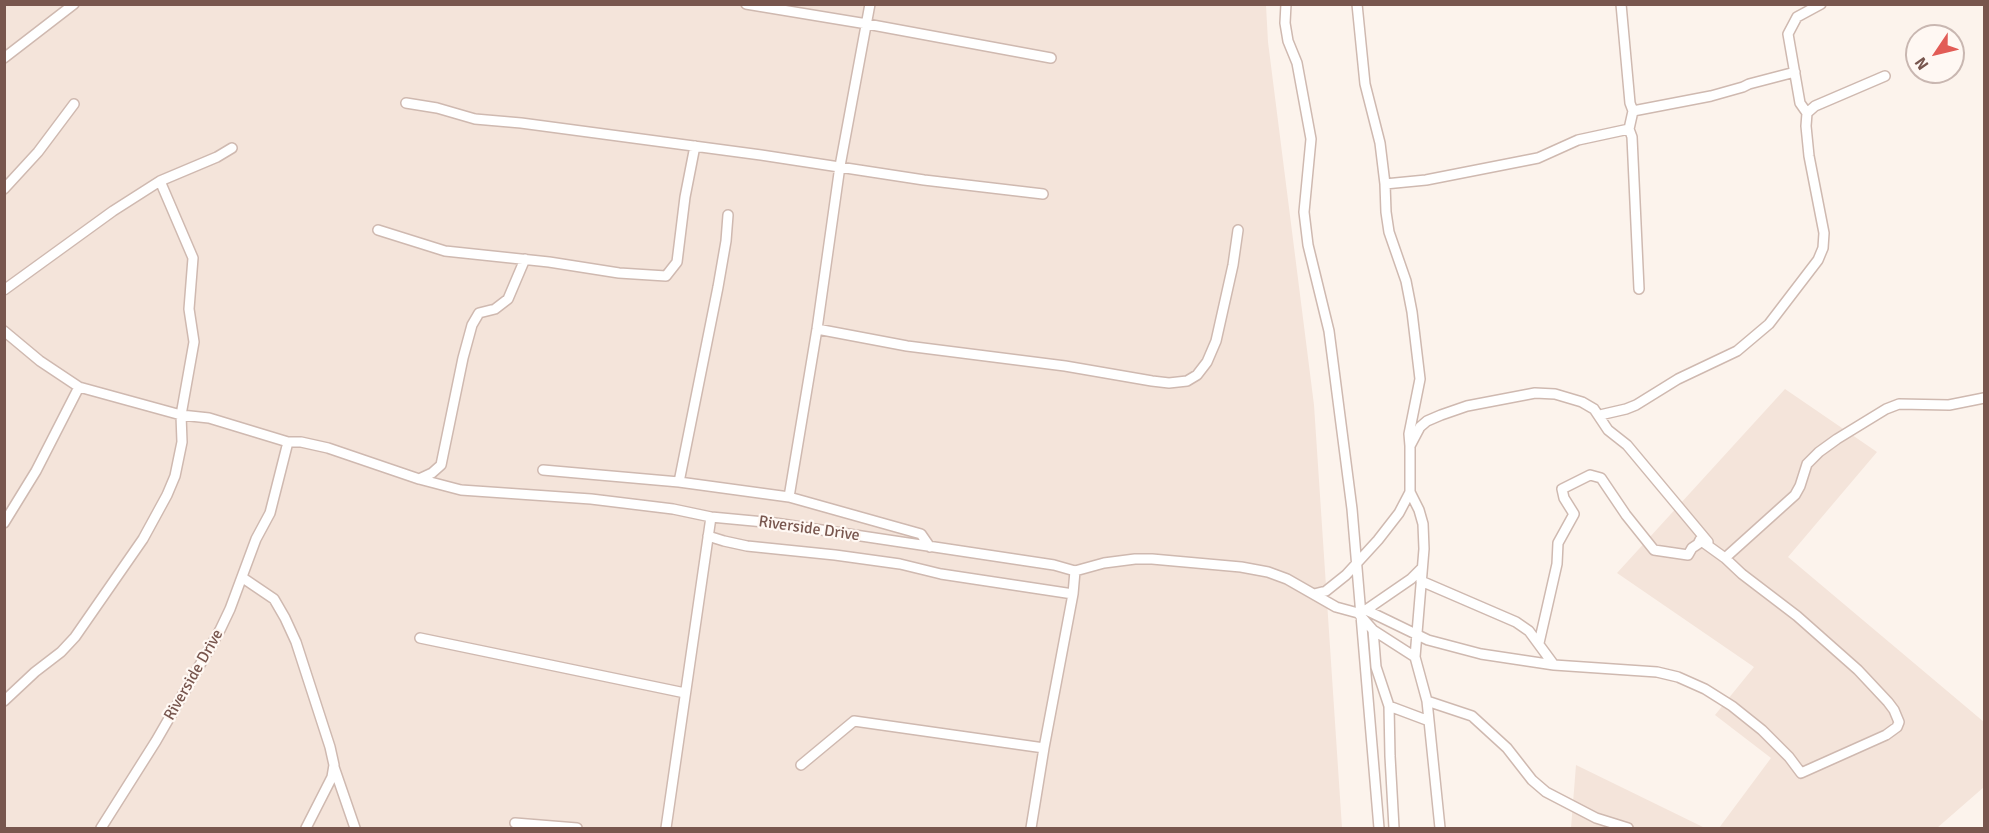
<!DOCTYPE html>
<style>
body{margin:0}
#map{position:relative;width:1989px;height:833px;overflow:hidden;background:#fcf3ec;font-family:Signika,sans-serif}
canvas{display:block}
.frame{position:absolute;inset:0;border:6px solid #78564e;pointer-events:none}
.north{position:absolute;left:1905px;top:24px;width:60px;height:60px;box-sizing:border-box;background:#fff8f3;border:2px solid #c9b7b1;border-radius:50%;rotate:235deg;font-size:16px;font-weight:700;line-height:24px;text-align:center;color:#78564e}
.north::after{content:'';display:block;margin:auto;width:21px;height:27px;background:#e25c56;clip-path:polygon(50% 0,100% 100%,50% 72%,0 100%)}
</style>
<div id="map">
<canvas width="1989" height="833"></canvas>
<div class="frame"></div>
<div class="north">N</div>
</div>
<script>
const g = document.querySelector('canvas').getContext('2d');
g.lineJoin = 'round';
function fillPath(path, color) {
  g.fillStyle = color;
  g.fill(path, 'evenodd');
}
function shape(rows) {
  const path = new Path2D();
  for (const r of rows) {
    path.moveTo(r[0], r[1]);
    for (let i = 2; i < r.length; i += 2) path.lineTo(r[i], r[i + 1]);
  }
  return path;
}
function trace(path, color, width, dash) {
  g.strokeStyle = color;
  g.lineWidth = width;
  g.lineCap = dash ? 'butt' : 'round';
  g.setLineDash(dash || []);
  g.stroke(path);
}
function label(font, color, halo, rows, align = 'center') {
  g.font = font + ' Signika,sans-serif';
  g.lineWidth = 4.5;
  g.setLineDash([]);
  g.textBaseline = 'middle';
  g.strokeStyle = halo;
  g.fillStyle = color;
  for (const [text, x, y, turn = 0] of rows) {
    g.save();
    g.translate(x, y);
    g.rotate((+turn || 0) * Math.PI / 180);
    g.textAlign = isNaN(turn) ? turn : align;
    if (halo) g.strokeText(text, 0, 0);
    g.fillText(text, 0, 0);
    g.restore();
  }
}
fillPath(shape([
 [5,5,1266,5,1268,42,1314,405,1342,828,5,828],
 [1785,389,1877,452,1788,557,1984,722,1984,787,1937,828,1719,828,1771,758,1715,715,1754,667,1617,573],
 [1576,765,1705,828,1571,828]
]), '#f4e4da');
const minor = shape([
 [746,4,867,24,1051,58],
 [1286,4,1285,23,1288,41,1297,63,1311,139,1304,212,1308,245,1329,331,1352,509,1379,828],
 [1357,4,1365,84,1380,143,1385,184,1386,212,1389,232,1406,281,1412,312,1420,379,1409,434,1410,446],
 [1621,4,1630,103,1633,111,1629,129,1632,137,1639,289],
 [4,58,74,4],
 [406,103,437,108,475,119,521,123,761,155,924,180,1043,194],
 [1633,111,1711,96,1743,87,1749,84,1795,72],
 [1807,113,1800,103,1788,34,1797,17,1821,4],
 [1385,184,1426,180,1538,158,1578,140,1629,129],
 [4,189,38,152,74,104],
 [378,230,445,251,549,262,619,273,666,276,677,262,685,197,695,146],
 [4,290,113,211,160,181,217,157,232,148],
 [817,329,907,346,1065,366,1152,381,1169,383,1187,381,1197,375,1207,362,1216,341,1233,265,1238,230],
 [4,331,40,361,79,387,181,415,209,418,288,442,270,513,256,539,230,609,220,630,156,741,101,828],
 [1600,415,1626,409,1636,405,1678,379,1737,351,1769,324,1818,260,1823,248,1824,233,1809,156,1806,126,1807,113,1815,106,1885,76],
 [288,442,301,442,328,448,419,479,461,490,591,499,673,509,711,517,775,523,1054,565,1075,571,1073,594,1044,748,1031,828],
 [543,470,679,482,789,497,921,534,930,547],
 [419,479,432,473,441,465,463,358,472,325,479,313,495,309,508,299,525,259],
 [679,482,718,287,726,241,728,215],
 [1410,492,1419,510,1423,524,1424,549,1415,657,1427,701,1440,828],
 [789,497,817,329,840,166,870,4],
 [4,523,36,471,79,387],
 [708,536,724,541,747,546,835,555,900,564,941,574,1073,594],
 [1725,558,1795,495,1800,486,1807,464,1819,452,1837,439,1886,409,1899,404,1949,405,1984,398],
 [1075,571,1104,563,1135,559,1152,559,1241,567,1268,572,1287,579,1336,607,1358,613,1373,630,1415,657],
 [243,578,274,599,285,618,296,642,330,747,334,765,332,777,306,828],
 [1421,581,1516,622,1529,631,1554,665],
 [1314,594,1326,591,1346,575,1378,540,1399,513,1410,492,1410,446,1420,427,1427,421,1441,415,1467,406,1535,393,1555,394,1582,402,1594,409,1608,430,1627,445,1708,542],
 [1366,610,1428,640,1481,654,1554,665,1657,672,1678,677,1705,689,1732,706,1762,730,1789,757,1801,773,1886,735,1897,727,1899,722,1894,710,1888,702,1858,670,1797,616,1742,574,1725,558,1700,540,1698,544,1692,548,1688,555,1654,550,1626,515,1601,478,1590,475,1562,489,1564,498,1574,514,1558,543,1557,564,1539,643],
 [1363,612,1411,579,1421,569],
 [1373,630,1376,667,1389,706,1390,756,1394,828],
 [420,638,685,693],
 [4,701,35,672,61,652,75,637,143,539,167,495,175,476,182,442,181,415,194,342,189,309,193,258,160,181],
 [1427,701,1472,716,1507,748,1532,780,1546,792,1596,818,1628,828],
 [1389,706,1429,721],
 [801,765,854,721,1044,748],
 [334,767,355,828],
 [515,823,577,828],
 [666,828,711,517]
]);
trace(minor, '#cfb9b0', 12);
trace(minor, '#fff', 9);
label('16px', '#78564e', '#fff8f3', [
 ["Riverside Drive",809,529,8],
 ["Riverside Drive",194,675,-60]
]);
</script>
